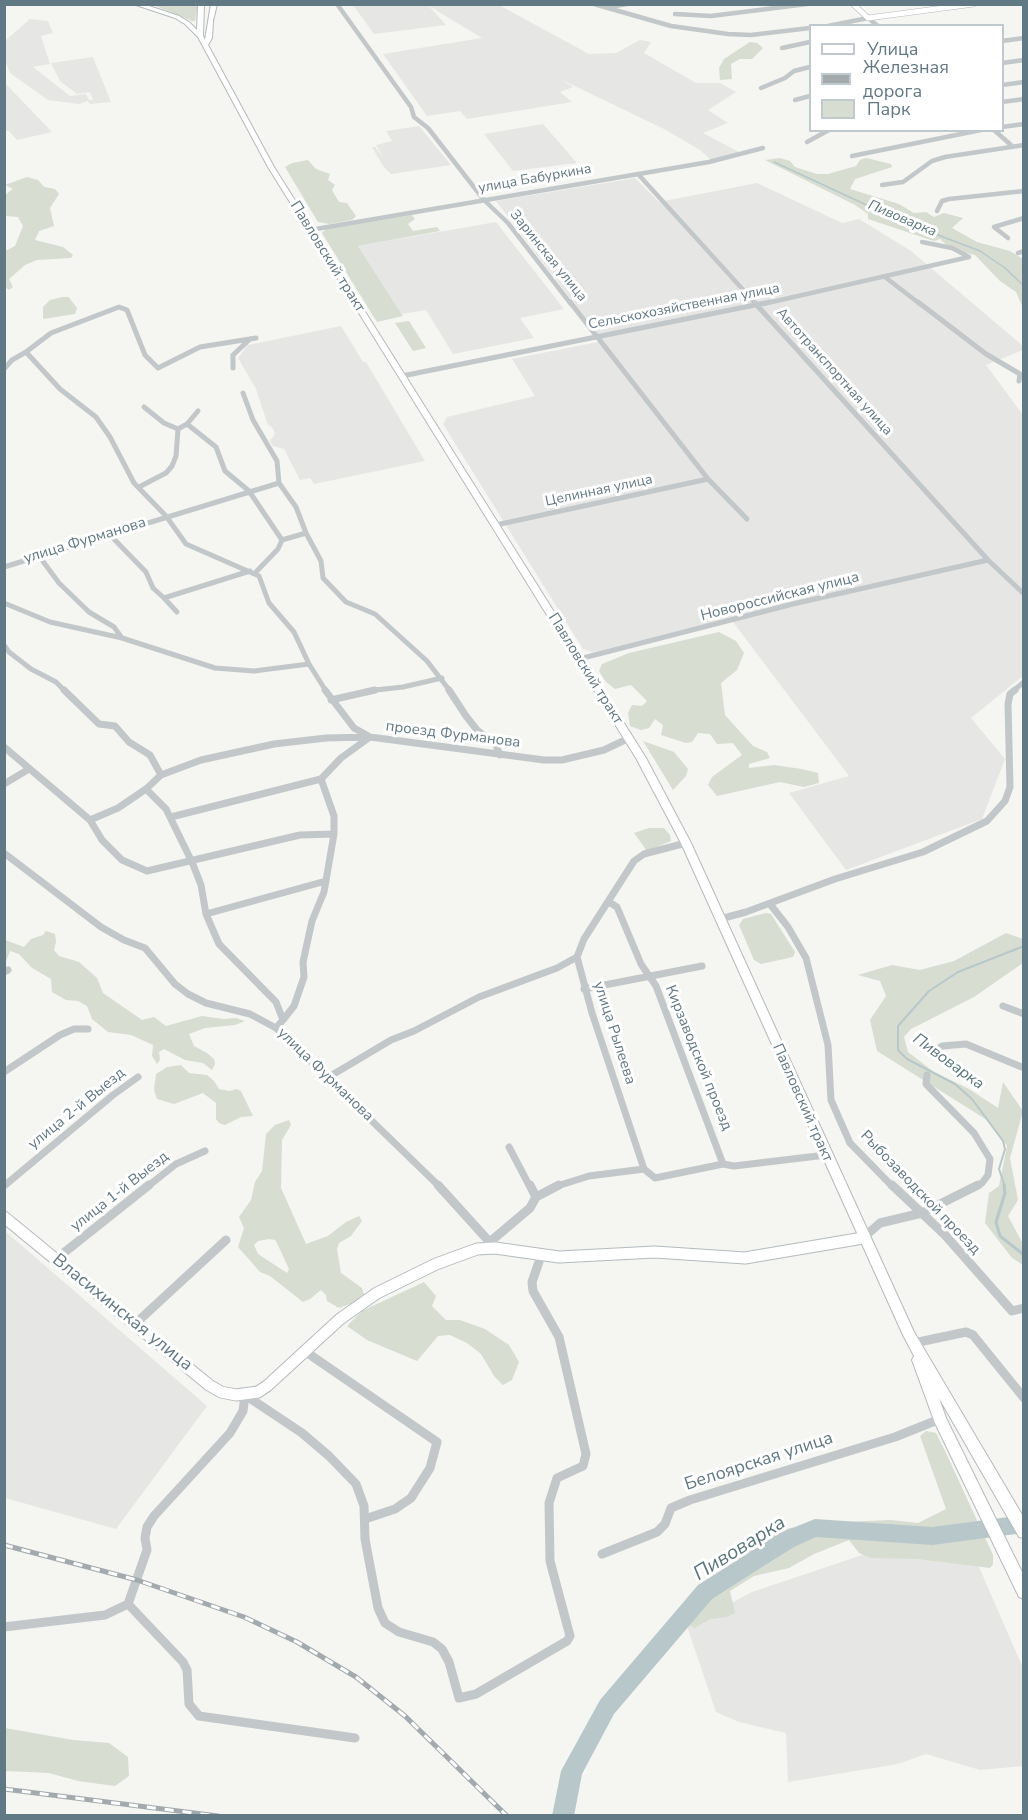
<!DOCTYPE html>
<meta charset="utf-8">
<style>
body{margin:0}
#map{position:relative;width:1028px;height:1820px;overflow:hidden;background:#f5f5f1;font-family:"Nunito Sans",sans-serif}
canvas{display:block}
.frame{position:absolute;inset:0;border:6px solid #617984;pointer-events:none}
.legend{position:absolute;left:809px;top:24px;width:195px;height:108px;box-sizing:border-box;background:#fff;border:2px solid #c0c9ce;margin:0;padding:8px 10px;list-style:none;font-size:18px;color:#617984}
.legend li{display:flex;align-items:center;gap:12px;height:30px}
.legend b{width:30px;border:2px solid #c0c9ce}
</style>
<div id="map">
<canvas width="1028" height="1820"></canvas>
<div class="frame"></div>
<ul class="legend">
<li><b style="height:8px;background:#fff"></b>Улица</li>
<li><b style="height:8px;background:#a2aaae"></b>Железная дорога</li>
<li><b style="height:16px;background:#d7ddd1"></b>Парк</li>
</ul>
</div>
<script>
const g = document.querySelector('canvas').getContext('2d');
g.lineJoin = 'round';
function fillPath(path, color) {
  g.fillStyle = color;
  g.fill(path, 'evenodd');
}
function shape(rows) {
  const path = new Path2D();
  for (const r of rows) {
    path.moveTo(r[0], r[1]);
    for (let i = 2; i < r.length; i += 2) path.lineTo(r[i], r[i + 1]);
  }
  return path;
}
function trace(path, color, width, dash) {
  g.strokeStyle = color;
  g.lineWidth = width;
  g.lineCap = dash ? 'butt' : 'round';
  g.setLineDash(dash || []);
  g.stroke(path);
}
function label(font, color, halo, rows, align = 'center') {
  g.font = font + ' "Nunito Sans",sans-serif';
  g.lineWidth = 6;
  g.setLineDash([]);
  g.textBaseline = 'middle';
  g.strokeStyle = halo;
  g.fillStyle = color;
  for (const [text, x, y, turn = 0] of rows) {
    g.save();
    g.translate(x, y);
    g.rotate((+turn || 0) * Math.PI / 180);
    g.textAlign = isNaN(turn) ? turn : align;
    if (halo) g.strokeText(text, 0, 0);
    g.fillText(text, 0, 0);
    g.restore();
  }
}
fillPath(shape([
 [353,5,499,5,589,54,616,53,640,40,651,42,644,53,696,83,720,83,736,92,708,110,728,123,703,133,741,153,711,160,700,150,664,129,560,79,573,87,560,92,572,102,467,119,460,111,427,116,383,54,482,38,429,6,446,25,374,34],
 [30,19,48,21,53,33,41,36,50,64,33,67,70,96,86,94,89,100,93,100,90,92,77,94,60,81,51,63,93,57,111,102,90,104,88,101,79,104,48,100,10,73,5,60,5,41],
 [5,83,52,132,17,140,9,131,5,131],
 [543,124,577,163,513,171,484,134],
 [419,126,451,165,391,174,383,166,372,147,375,147,384,158,376,145,392,141,386,131],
 [635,178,659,202,757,183,842,223,859,219,911,251,1023,346,1023,350,986,365,1023,415,1024,675,971,718,1005,759,982,819,846,870,789,793,849,776,730,618,600,651,592,652,583,649,443,424,447,417,535,396,512,359,603,341,496,201],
 [496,222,564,309,520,318,534,338,453,354,426,310,402,314,358,246],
 [341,326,363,362,366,362,425,461,314,484,310,478,300,480,284,449,273,446,270,441,275,434,272,427,268,425,256,389,238,358,248,345],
 [5,1231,207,1406,116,1529,5,1498],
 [886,1547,976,1560,1023,1668,1023,1766,980,1770,926,1754,898,1764,788,1782,786,1733,739,1722,716,1712,687,1626,752,1592]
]), '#e6e6e4');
fillPath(shape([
 [167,4,198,5,195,21,192,21,156,6],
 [750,42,757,43,763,48,752,59,740,59,731,64,732,79,720,80,719,68,724,59],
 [780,158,790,161,795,167,817,174,828,174,856,166,860,160,866,158,891,164,892,167,855,179,850,189,899,204,914,213,926,212,934,217,944,213,963,218,952,228,977,242,1010,251,1023,259,1023,308,1016,292,1000,281,975,255,952,250,940,239,934,241,868,219,868,214,855,205,765,160],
 [308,160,316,169,330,174,328,180,335,185,332,190,339,202,347,203,356,216,352,220,330,224,318,222,285,167,292,163],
 [27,177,38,180,44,187,55,189,59,194,50,208,54,226,39,231,35,240,63,247,73,255,71,258,37,260,25,265,9,279,13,287,9,290,5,287,5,251,15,246,23,226,18,217,5,216,5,195,13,189,5,185],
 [412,215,415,219,408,224,413,231,437,227,440,231,358,246,403,316,377,322,322,233,326,229],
 [62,297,69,297,71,300,77,308,75,314,43,319,43,307,50,300],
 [409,321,426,348,413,351,395,323],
 [719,632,736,641,744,653,737,670,721,683,725,715,753,746,767,752,770,758,749,764,749,768,774,765,802,769,818,773,819,783,804,787,780,782,717,796,708,785,712,777,742,755,733,743,717,744,710,734,698,733,692,742,686,743,661,735,663,725,655,719,649,728,641,730,630,726,628,713,632,705,642,706,647,701,631,685,615,689,605,681,599,671,602,664,629,653],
 [643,741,674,752,688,769,686,776,673,790],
 [649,828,664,828,670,835,671,841,647,851,634,833],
 [766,913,771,914,795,952,793,957,761,964,754,960,739,925,743,919],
 [46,931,55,934,56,942,54,950,59,956,79,962,97,978,103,993,142,1020,154,1017,166,1026,202,1016,224,1019,236,1018,245,1021,235,1025,205,1028,189,1034,194,1046,207,1053,214,1059,215,1064,212,1070,203,1063,185,1060,164,1049,159,1052,160,1060,157,1064,152,1056,153,1045,131,1035,108,1032,92,1019,87,1006,78,1001,66,1000,52,992,51,979,32,968,19,954,10,951,5,964,5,940,24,947,31,939,43,935],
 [1006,933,1023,939,1023,963,974,997,911,1029,904,1037,908,1052,934,1072,969,1089,998,1108,1003,1082,1023,1111,1010,1158,1018,1200,1008,1216,1023,1244,1023,1265,1012,1258,985,1223,989,1193,999,1186,1007,1146,987,1120,877,1051,870,1020,886,996,880,981,858,975,892,965,920,970,954,961],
 [181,1065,189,1073,207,1075,214,1081,219,1089,230,1091,236,1089,241,1091,253,1116,241,1117,225,1125,219,1123,216,1119,216,1103,203,1093,174,1104,157,1099,154,1090,156,1074,167,1067],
 [289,1120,291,1125,282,1140,281,1188,306,1244,328,1236,346,1222,359,1216,362,1221,351,1236,339,1243,337,1249,341,1273,362,1288,364,1294,353,1303,339,1308,327,1301,326,1295,321,1290,310,1299,303,1302,270,1276,260,1272,238,1247,244,1228,239,1217,251,1200,255,1182,262,1171,266,1134,275,1125],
 [269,1239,275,1240,277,1243,289,1269,287,1273,258,1254,254,1245,258,1241],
 [424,1282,436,1296,432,1306,446,1320,460,1320,485,1329,509,1345,519,1362,512,1380,503,1385,494,1376,481,1354,467,1343,450,1335,438,1336,417,1361,367,1340,347,1326,362,1311],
 [926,1431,936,1433,946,1453,993,1555,993,1564,990,1568,918,1559,871,1558,859,1553,849,1540,814,1554,789,1568,754,1576,730,1591,735,1613,726,1617,711,1619,694,1628,679,1615,693,1593,726,1574,749,1537,790,1528,841,1522,891,1520,918,1523,946,1509,920,1436],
 [5,1728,73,1740,109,1743,128,1757,129,1776,115,1786,78,1781,49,1773,5,1771]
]), '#d7ddd1');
trace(shape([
 [774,162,901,221,980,251,1005,268,1024,286]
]), '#b8c8ca', 1.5);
trace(shape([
 [1005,1187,999,1169,1005,1149,1003,1141,972,1099,955,1084,907,1059,898,1050,898,1026,929,991,958,972,1024,946]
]), '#b8c8ca', 2);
trace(shape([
 [1004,1185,1005,1193,996,1222,1000,1236,1024,1255]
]), '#b8c8ca', 3);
fillPath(shape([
 [1024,1515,1024,1533,932,1545,816,1537,794,1547,762,1567,712,1599,614,1714,582,1774,574,1816,552,1816,561,1771,600,1700,698,1585,780,1533,815,1519,932,1527,1024,1515]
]), '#b8c8ca');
const secondaryFar1 = shape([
 [853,4,868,18,974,4]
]);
const secondary = shape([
 [4,1217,209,1385,221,1392,236,1395,258,1392,267,1386,340,1319,377,1293,436,1264,477,1249,495,1248,559,1257,655,1252,745,1258,863,1238]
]);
const primary = shape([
 [133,4,143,4,179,16,189,22,197,30,198,4,204,4,203,36,205,40,211,4,217,4,213,21,212,38,208,45,274,167,646,758,691,843,914,1332,1024,1518,1024,1538,1019,1537,939,1398,946,1418,1024,1576,1024,1599,1019,1597,935,1423,912,1360,914,1356,903,1335,681,843,636,758,268,167,198,37,185,24,175,18,133,4]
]);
trace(secondaryFar1, '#b4bbbe', 6);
trace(secondary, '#b4bbbe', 13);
trace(primary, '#b5babd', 2);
trace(shape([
 [337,4,411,107,414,117,428,128,484,200,508,223,571,304],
 [594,4,671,26,728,34,751,35,810,28],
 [609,7,627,4],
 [675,14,711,16,807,4],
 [828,26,868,18,878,26],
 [1002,41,1024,38],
 [782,48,810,42],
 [1002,63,1024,60],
 [1002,85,1024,82],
 [761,88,785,78,794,71,810,67],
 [795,100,810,96],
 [1002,102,1024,99],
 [1002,127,1024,124],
 [994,130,1011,145],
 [807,142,829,130],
 [852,156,981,130],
 [638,174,756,304],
 [882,185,903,182,932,161,945,157,1024,145],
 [937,211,942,201,949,199,1024,191],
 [310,230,709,162,763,148],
 [1008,238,994,227,1024,218],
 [922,242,952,248,969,257],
 [1018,253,1024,251],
 [885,277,920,304],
 [763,304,969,257]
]), '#c2c7c9', 4.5);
trace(shape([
 [570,302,708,479,747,519],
 [754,302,988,560,1024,594],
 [918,302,986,354,1020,374,1019,381],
 [26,352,51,333,119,307,127,310,145,355,158,368,200,347,256,338],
 [233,368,233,355,250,339],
 [4,369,12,360,26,352,60,389,96,417,110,437,134,483,166,516,186,544,259,576,269,603,294,632,309,664],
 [402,376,770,302],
 [243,393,253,420,277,461,279,483,296,507,306,533,321,561,323,578,346,602,375,614,427,661,450,691],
 [144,407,164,423,178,429],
 [198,411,187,424,216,447,225,471,249,491,282,540,278,549,255,573],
 [139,487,166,473,172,466,176,456,178,429,187,424],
 [496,525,708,479],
 [109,534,146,572,153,588,164,598,250,571],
 [282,540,306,533],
 [39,556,59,583,89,612,114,627,122,638],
 [4,567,279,483],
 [164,598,177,612],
 [4,603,50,622,122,638,215,668,254,671,309,664,326,691],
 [4,645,9,652,31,669,56,682,65,691],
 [579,659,793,604,988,560],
 [366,691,403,687,442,678],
 [1013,691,1024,682]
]), '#c2c7c9', 5);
trace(shape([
 [64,690,99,724,115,726,129,742,150,755,161,775],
 [325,690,354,728,370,737,544,760,562,760,604,750,629,738],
 [449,690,466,716,477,730,496,745,500,755],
 [331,700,375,690],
 [4,747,90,820,118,808,146,789,161,775,201,760,274,744,326,738,370,737,341,758,321,779],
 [4,784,29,769],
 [146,789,166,809,192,862,201,885,206,914,219,944,276,1002,283,1020,276,1028],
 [171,817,321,779],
 [90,820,102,840,122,860,147,871,300,835,334,834],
 [4,853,101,927,124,940,145,948,175,984,188,994,206,1003,250,1014,276,1028,440,1187],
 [609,902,617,907,641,964,656,986,723,1164],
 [770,904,788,927,806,958,828,1045,831,1100,850,1143,893,1187],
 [206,914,326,881],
 [720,919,746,912,835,879,923,852,987,821,1005,801,1010,787,1008,704,1010,694,1015,690],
 [4,972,8,970],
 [584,989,702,966],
 [1003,1006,1024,1014],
 [283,1020,294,1006,304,977,303,962,312,921,324,892,334,834,334,816,321,779],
 [932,1053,942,1046,966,1044,1024,1068],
 [4,1072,60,1035,74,1029,88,1029],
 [927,1075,926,1084,974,1133,990,1159,988,1175,982,1183,975,1187],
 [327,1078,391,1040,414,1031,479,997,557,968,577,957],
 [509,1147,530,1187],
 [644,1169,655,1178,723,1164,734,1166,826,1155],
 [4,1186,113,1095,138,1077],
 [147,1187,176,1164,205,1151],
 [554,1187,589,1176,644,1169,592,1013,577,957,584,939,634,861,644,854,686,843]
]), '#c2c7c9', 7);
trace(shape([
 [438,1185,495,1248],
 [892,1185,945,1235,1012,1311,1024,1308],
 [536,1197,559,1185],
 [863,1238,880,1223,922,1213,978,1185],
 [491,1241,530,1208,536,1197,530,1185],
 [56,1259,149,1185],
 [135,1324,226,1240],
 [914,1343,966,1332,973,1335,1024,1398],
 [306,1352,437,1442,430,1468,411,1498,395,1509,365,1519],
 [602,1554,657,1532,665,1524,671,1508,690,1500,895,1437,940,1419],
 [128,1604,147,1550,145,1538,147,1527,154,1516,230,1433,243,1411,245,1395,302,1433,329,1456,356,1484,364,1506,365,1539,378,1608,385,1623,399,1632,433,1642,442,1649,449,1662,459,1698,476,1694,567,1641,570,1636,550,1561,549,1503,557,1478,583,1466,586,1454,559,1337,533,1291,532,1282,541,1256],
 [128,1604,183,1662,187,1670,189,1704,199,1716,355,1738],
 [4,1627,105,1615,128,1604]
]), '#c2c7c9', 9);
trace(secondaryFar1, '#fff', 5);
trace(secondary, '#fff', 11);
fillPath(primary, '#fff');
const rail = shape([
 [4,1545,137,1580,244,1617,297,1642,356,1677,405,1716,507,1816],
 [4,1789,218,1816]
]);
trace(rail, '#a2aaae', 5);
trace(rail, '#fff', 3, [9]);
label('14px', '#617984', '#fff', [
 ["улица Бабуркина",535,179,-10],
 ["Заринская улица",548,256,51],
 ["Сельскохозяйственная улица",684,307,-11],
 ["Автотранспортная улица",834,372,48],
 ["Целинная улица",599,491,-12]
]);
label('italic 14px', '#58767b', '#fff', [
 ["Пивоварка",902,219,23]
]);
label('15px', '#617984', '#fff', [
 ["Павловский тракт",327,257,58],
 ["улица Фурманова",85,541,-17],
 ["Новороссийская улица",780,597,-14],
 ["Павловский тракт",585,669,58],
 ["проезд Фурманова",453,735,7],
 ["улица Рылеева",614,1033,72],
 ["Кирзаводской проезд",698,1058,68],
 ["улица Фурманова",325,1075,44],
 ["Павловский тракт",802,1103,66],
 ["улица 2-й Выезд",77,1109,-39],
 ["улица 1-й Выезд",120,1192,-38],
 ["Рыбозаводской проезд",920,1193,46]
]);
label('italic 16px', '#58767b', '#fff', [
 ["Пивоварка",948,1062,36]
]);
label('18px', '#617984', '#fff', [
 ["Власихинская улица",122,1313,39],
 ["Белоярская улица",759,1462,-18]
]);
label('italic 20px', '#58767b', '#fff', [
 ["Пивоварка",740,1549,-32]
]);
</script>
